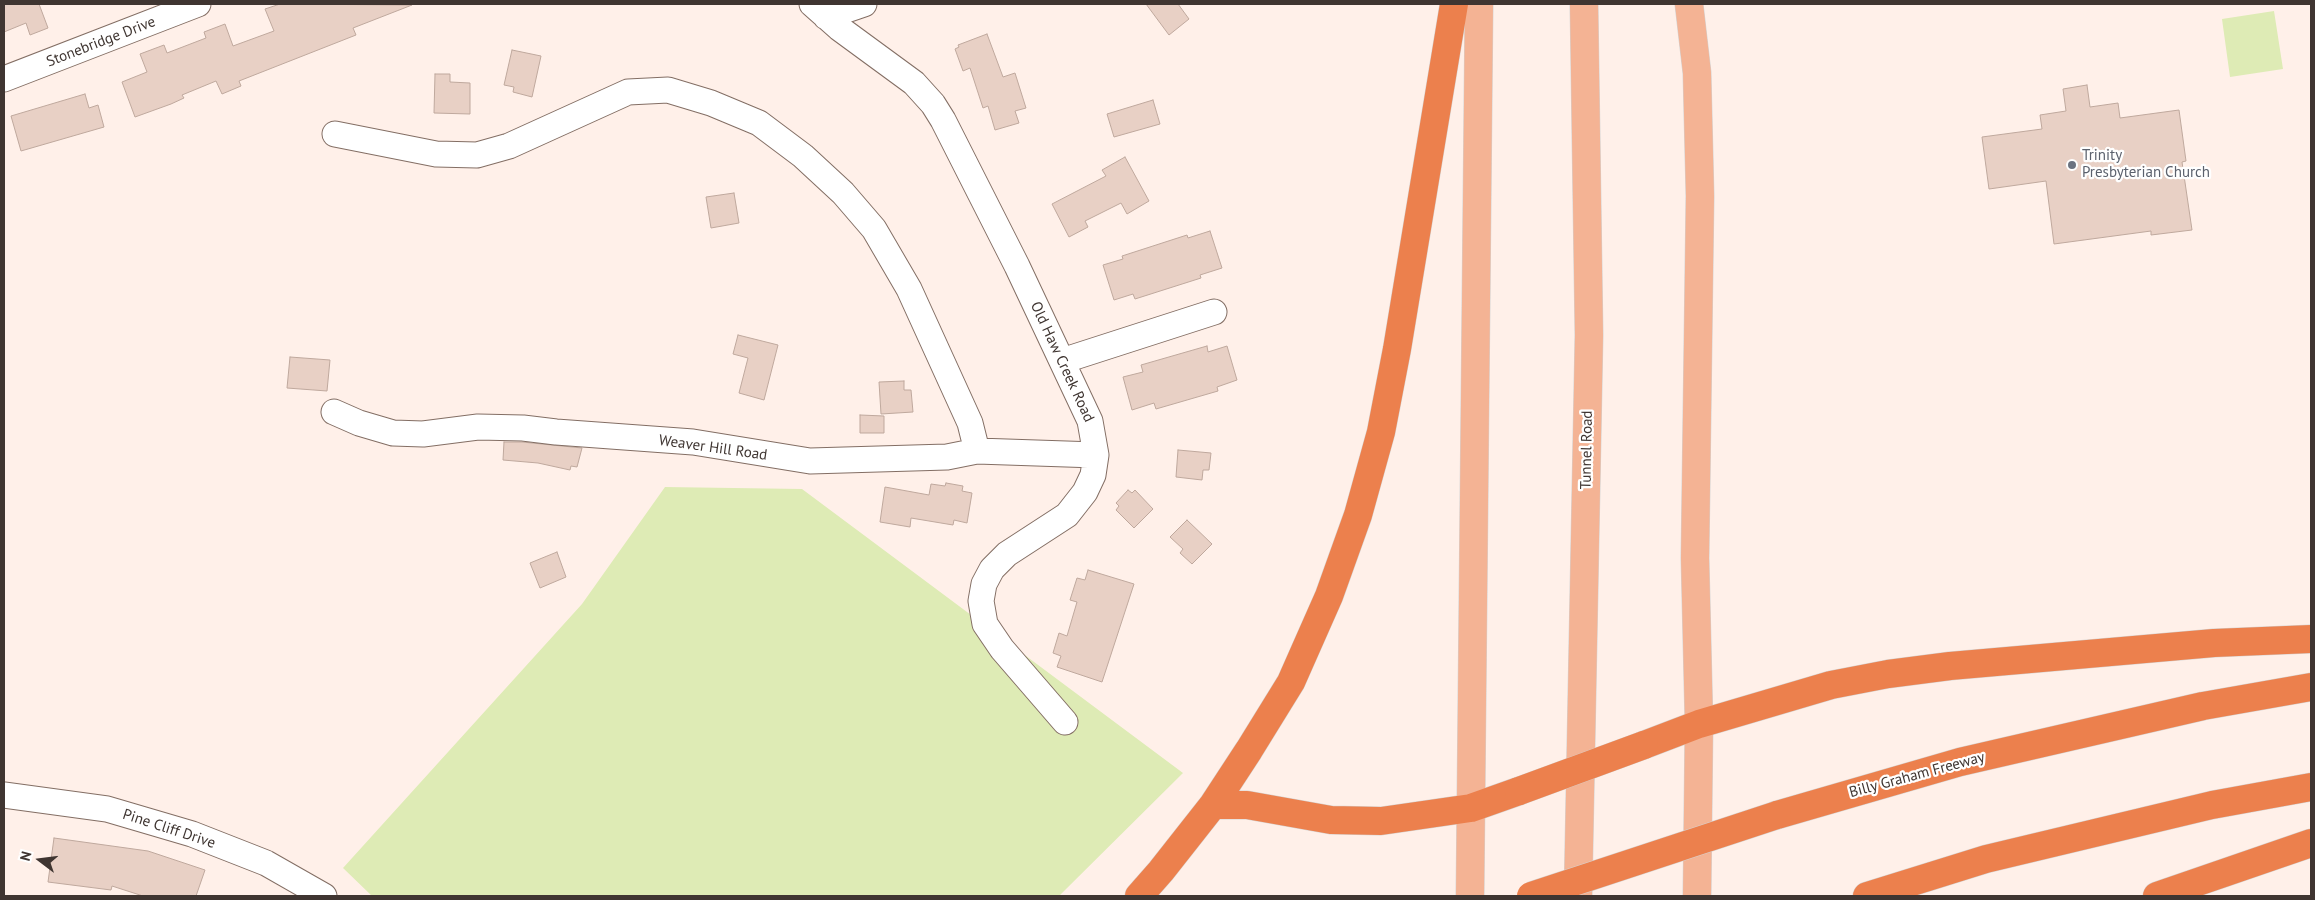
<!DOCTYPE html>
<style>
body{margin:0}
#map{position:relative;width:2315px;height:900px;overflow:hidden;background:#fff0e9;font-family:"PT Sans",sans-serif}
canvas{display:block}
.frame{position:absolute;inset:0;border:5px solid #3f3531;pointer-events:none}
.north{position:absolute;left:15px;top:835px;width:50px;height:50px;-webkit-text-stroke:4px #fff;paint-order:stroke;rotate:285deg;font-size:14px;font-weight:700;line-height:20px;text-align:center;color:#3f3531}
.north::after{content:'';display:block;margin:auto;width:18px;height:22px;background:#3f3531;clip-path:polygon(50% 0,100% 100%,50% 72%,0 100%)}
</style>
<div id="map">
<canvas width="2315" height="900"></canvas>
<div class="frame"></div>
<div class="north">N</div>
</div>
<script>
const g = document.querySelector('canvas').getContext('2d');
g.lineJoin = 'round';
function fillPath(path, color) {
  g.fillStyle = color;
  g.fill(path, 'evenodd');
}
function shape(rows) {
  const path = new Path2D();
  for (const r of rows) {
    path.moveTo(r[0], r[1]);
    for (let i = 2; i < r.length; i += 2) path.lineTo(r[i], r[i + 1]);
  }
  return path;
}
function trace(path, color, width, dash) {
  g.strokeStyle = color;
  g.lineWidth = width;
  g.lineCap = dash ? 'butt' : 'round';
  g.setLineDash(dash || []);
  g.stroke(path);
}
function label(font, color, halo, rows, align = 'center') {
  g.font = font + ' "PT Sans",sans-serif';
  g.lineWidth = 4.5;
  g.setLineDash([]);
  g.textBaseline = 'middle';
  g.strokeStyle = halo;
  g.fillStyle = color;
  for (const [text, x, y, turn = 0] of rows) {
    g.save();
    g.translate(x, y);
    g.rotate((+turn || 0) * Math.PI / 180);
    g.textAlign = isNaN(turn) ? turn : align;
    if (halo) g.strokeText(text, 0, 0);
    g.fillText(text, 0, 0);
    g.restore();
  }
}
fillPath(shape([
 [2274,11,2283,69,2230,77,2222,19],
 [665,487,802,489,1183,773,1059,896,372,896,343,868,582,604]
]), '#deebb5');
const building = shape([
 [4,4,39,4,48,28,30,35,26,23,4,32,4,4],
 [280,4,412,5,353,28,356,35,239,81,241,86,222,94,216,81,182,95,184,98,171,104,135,117,122,82,147,72,140,54,164,45,167,53,206,38,204,32,225,24,233,46,274,31,265,9,280,4],
 [1146,4,1178,4,1189,19,1169,35,1146,4],
 [987,34,1003,77,1015,73,1026,108,1015,111,1019,123,995,130,988,106,983,108,970,68,963,71,955,49,959,47,958,45,987,34],
 [512,50,541,56,532,97,513,92,514,87,504,85,512,50],
 [435,74,450,74,450,82,470,83,470,114,434,113,435,74],
 [2087,85,2090,107,2118,103,2120,118,2179,110,2186,161,2182,162,2192,230,2151,235,2151,231,2054,244,2046,181,1989,189,1982,137,2042,129,2040,115,2066,111,2063,89,2087,85],
 [85,94,89,108,98,105,104,127,21,151,11,116,85,94],
 [1153,100,1160,124,1114,137,1107,114,1153,100],
 [1125,157,1149,201,1127,214,1121,203,1085,221,1088,227,1069,237,1052,204,1106,176,1102,170,1125,157],
 [734,193,739,223,711,228,706,197,734,193],
 [1210,231,1222,268,1200,275,1201,278,1135,299,1133,294,1114,300,1103,265,1123,259,1122,256,1187,235,1188,238,1210,231],
 [738,335,778,345,764,400,739,393,748,358,733,354,738,335],
 [1207,346,1208,352,1227,346,1237,380,1217,387,1218,391,1156,409,1154,403,1132,410,1123,377,1143,372,1141,365,1207,346],
 [290,357,330,360,327,391,287,388,290,357],
 [904,381,904,390,911,390,913,412,881,414,879,382,904,381],
 [860,415,884,416,884,433,860,433,860,415],
 [504,442,522,442,582,448,577,467,571,466,570,470,538,463,503,460,504,442],
 [1178,450,1211,453,1209,470,1203,470,1202,480,1176,477,1178,450],
 [946,483,963,486,962,491,972,493,967,523,954,520,953,525,911,518,910,527,880,522,885,487,929,495,931,484,945,486,946,483],
 [1128,490,1132,493,1135,490,1153,509,1134,528,1116,510,1119,506,1116,503,1128,490],
 [1187,520,1212,544,1192,564,1180,553,1183,549,1170,537,1187,520],
 [557,552,566,577,540,588,530,563,557,552],
 [1088,570,1134,584,1102,682,1057,667,1061,656,1053,653,1059,633,1067,636,1077,602,1070,600,1077,578,1085,580,1088,570],
 [54,838,148,851,205,870,196,896,143,896,112,886,111,890,48,882,54,838]
]);
fillPath(building, '#e8d0c5');
trace(building, '#bfa89d', 1);
const minor = shape([
 [812,4,839,28,914,83,933,104,943,120,1017,266,1090,421,1096,455,1093,475,1085,492,1067,515,1007,554,992,569,984,584,981,601,985,624,1002,649,1065,722],
 [826,17,864,4],
 [4,79,198,4],
 [335,134,436,154,477,155,509,146,628,92,668,90,711,103,759,123,803,156,843,193,874,229,909,289,970,423,977,451],
 [1062,361,1214,312],
 [334,412,359,423,393,433,423,434,478,427,523,428,556,432,693,442,810,461,947,457,977,451,1096,455],
 [4,795,107,809,192,834,266,863,324,896]
]);
const major = shape([
 [1689,4,1697,73,1700,196,1695,558,1699,724,1697,896],
 [1470,896,1479,4],
 [1578,896,1589,335,1584,4]
]);
const highway = shape([
 [1644,745,1699,724,1831,685,1888,674,1950,666,2214,643,2311,639],
 [1213,805,1247,805,1331,820,1381,821,1471,808,1519,791],
 [1777,815,1960,762,2203,706,2311,687],
 [1139,896,1161,871,1213,805,1249,750,1291,682,1329,596,1358,515,1381,432,1397,349,1454,4],
 [1867,896,1986,859,2212,805,2311,787],
 [2157,896,2311,843]
]);
trace(minor, '#836e64', 27);
trace(major, '#d5d3d2', 29);
trace(highway, '#d5d3d2', 29);
trace(minor, '#fff', 25);
trace(major, '#f4b394', 28);
trace(highway, '#ec804d', 28);
const highwayBridge = shape([
 [1519,791,1644,745],
 [1531,896,1777,815]
]);
trace(highwayBridge, '#d5d3d2', 29, []);
trace(highwayBridge, '#ec804d', 28);
for (const [x, y, r, color] of [
 [2072,165,5,"#6b7280"]
]) {
  const dot = new Path2D();
  dot.arc(x, y, r, 0, 2 * Math.PI);
  g.fillStyle = color;
  g.fill(dot);
  trace(dot, '#fff', 2);
}
label('15px', '#3f3531', '#fff', [
 ["Stonebridge Drive",101,42,-21],
 ["Old Haw Creek Road",1062,362,65],
 ["Weaver Hill Road",713,448,8],
 ["Tunnel Road",1587,450,-89],
 ["Billy Graham Freeway",1917,775,-15],
 ["Pine Cliff Drive",169,829,18]
]);
label('15px', '#5b616d', '#fff', [
 ["Trinity",2082,156],
 ["Presbyterian Church",2082,173]
], 'left');
</script>
